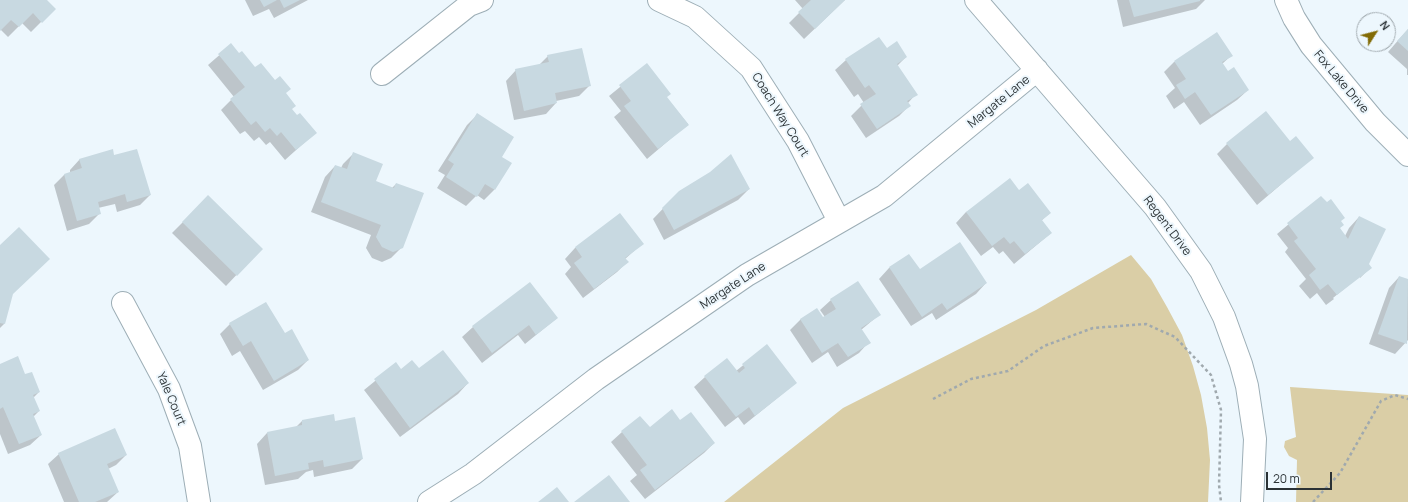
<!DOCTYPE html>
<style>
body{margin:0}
#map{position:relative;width:1408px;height:502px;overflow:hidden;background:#edf7fd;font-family:Manrope,sans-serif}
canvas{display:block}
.north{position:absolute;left:1356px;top:12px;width:40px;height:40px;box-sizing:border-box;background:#edf7fd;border:1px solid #9fa8ad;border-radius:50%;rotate:54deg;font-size:11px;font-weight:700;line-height:16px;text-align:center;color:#2b3235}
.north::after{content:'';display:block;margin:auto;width:14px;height:18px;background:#826b05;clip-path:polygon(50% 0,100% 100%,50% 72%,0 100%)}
.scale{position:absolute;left:1266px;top:472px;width:66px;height:18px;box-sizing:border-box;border:2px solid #2b3235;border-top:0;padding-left:5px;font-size:12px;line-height:14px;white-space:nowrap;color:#2b3235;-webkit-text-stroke:3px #edf7fd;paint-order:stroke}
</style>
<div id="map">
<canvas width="1408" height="502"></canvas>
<div class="north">N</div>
<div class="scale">20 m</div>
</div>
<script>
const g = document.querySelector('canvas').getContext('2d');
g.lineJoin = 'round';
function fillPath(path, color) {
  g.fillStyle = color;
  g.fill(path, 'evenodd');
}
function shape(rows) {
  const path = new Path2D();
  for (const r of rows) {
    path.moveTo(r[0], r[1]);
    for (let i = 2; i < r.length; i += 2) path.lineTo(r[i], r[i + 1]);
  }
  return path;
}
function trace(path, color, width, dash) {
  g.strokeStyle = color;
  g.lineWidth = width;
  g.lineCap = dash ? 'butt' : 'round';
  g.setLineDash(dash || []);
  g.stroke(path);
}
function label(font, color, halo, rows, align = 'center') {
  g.font = font + ' Manrope,sans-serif';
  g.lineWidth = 4;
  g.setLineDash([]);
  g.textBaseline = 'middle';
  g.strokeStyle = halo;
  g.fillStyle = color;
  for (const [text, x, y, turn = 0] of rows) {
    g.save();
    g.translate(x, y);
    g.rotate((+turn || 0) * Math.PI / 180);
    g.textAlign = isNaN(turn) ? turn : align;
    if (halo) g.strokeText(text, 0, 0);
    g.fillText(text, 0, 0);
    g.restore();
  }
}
fillPath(shape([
 [1131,255,1151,279,1167,307,1182,335,1193,366,1201,395,1207,428,1210,460,1208,502,724,502,843,408,1036,310],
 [1290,387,1408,395,1408,502,1296,502,1297,460,1289,456,1284,447,1285,441,1296,437]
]), '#dacea6');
fillPath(shape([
 [0,0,45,0,54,9,31,32,22,23,8,37,0,29],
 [245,0,308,0,274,18,269,9,253,16],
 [795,0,845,0,804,39,789,23,803,9],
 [1117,0,1205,0,1196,9,1123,27],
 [1408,29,1408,75,1407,75,1407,69,1388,52],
 [231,45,239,55,285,94,291,110,315,133,285,160,270,142,266,145,259,137,254,141,245,131,240,134,221,110,234,97,208,65],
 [886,49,906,57,897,66,916,94,908,103,909,106,899,116,866,138,851,116,864,103,858,94,854,97,835,70,846,60],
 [1232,55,1222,64,1228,72,1248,90,1237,100,1200,125,1184,102,1174,109,1166,96,1175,88,1164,72,1174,62],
 [548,56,590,85,579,96,556,101,556,103,546,114,514,120,506,81,516,70,538,66],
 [647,65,666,97,688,124,647,159,614,117,621,111,609,96],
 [477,115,501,157,494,190,484,200,477,195,466,206,437,188,445,175,438,171,467,125],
 [1290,142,1312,158,1257,205,1217,154,1227,144],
 [353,154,375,182,392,188,396,184,402,247,391,258,382,262,372,258,366,248,371,235,311,212,325,177,335,166,341,168,343,164],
 [114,156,150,195,140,205,117,212,115,204,98,208,100,213,89,224,67,231,54,185,64,175,70,173,70,170,80,159],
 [710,173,749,189,738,200,664,240,653,219,679,192],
 [1018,191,1050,213,1041,221,1051,233,1014,264,1003,251,999,254,993,247,981,256,956,223,966,212],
 [208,197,261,249,226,286,172,233],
 [1321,197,1340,221,1339,229,1345,236,1349,228,1359,217,1367,265,1370,268,1360,278,1360,276,1333,298,1334,299,1326,305,1317,293,1310,299,1299,286,1306,279,1285,252,1288,248,1277,234],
 [620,214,642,244,625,259,627,262,617,272,583,298,565,274,571,267,565,259,575,248],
 [0,246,12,294,4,324,0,328],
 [909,255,919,271,986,283,976,294,936,320,932,313,911,326,879,279,889,268],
 [1399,277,1408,280,1408,340,1395,354,1369,344,1389,288],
 [530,283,557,318,525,344,518,335,482,363,462,337,473,327],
 [831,300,879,315,861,330,869,342,859,353,837,367,828,352,812,363,790,330,801,319,825,317,820,310],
 [230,324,284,335,308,360,298,370,263,390,240,351,232,356,220,334],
 [767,346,796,383,744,425,738,417,725,427,694,387,705,377,736,371],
 [396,364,400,370,419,370,468,383,458,394,400,437,364,390],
 [0,365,39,392,33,398,39,411,33,417,41,435,30,445,8,454,0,434],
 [302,421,334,422,362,459,352,469,314,477,313,470,306,472,298,479,265,485,257,444,267,433,296,427],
 [680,421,714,443,704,453,645,499,630,481,637,475,611,442,622,432,650,429],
 [59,454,126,455,116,465,108,469,118,492,107,502,64,502,48,464]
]), '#0003');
fillPath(shape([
 [0,0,47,0,56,9,42,23,33,13,19,27,11,20,0,31],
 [260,0,277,0,264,7],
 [280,0,300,0,284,8],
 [811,0,845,0,815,29,798,12],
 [1129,0,1200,0,1200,1,1134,17],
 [1408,29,1408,51,1397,41],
 [1217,32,1233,56,1222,62,1228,71,1234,67,1249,90,1211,115,1195,92,1185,99,1176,85,1186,79,1174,61],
 [879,37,887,48,897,41,907,57,897,64,918,95,907,101,911,106,877,129,860,104,876,94,869,85,865,88,845,59],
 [231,43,239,53,242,51,255,67,261,63,275,80,280,76,291,89,286,93,296,106,292,109,297,115,300,113,317,133,296,150,281,132,277,136,270,128,265,132,256,121,251,125,230,99,245,87,218,54],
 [582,48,591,86,555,93,557,103,524,111,515,69,549,62,547,55],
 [647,63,671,94,667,97,689,125,658,149,624,106,631,101,619,85],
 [1266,111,1290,141,1296,136,1314,158,1268,195,1226,143],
 [477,113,514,137,502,157,512,163,495,190,485,184,477,197,446,177,454,164,448,160],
 [113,149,114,155,137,149,151,195,127,202,125,194,98,202,101,214,77,221,64,174,82,168,79,159],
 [353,152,383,164,376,181,394,188,396,183,424,193,403,248,393,252,382,247,376,237,381,225,321,202,335,165,347,169],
 [731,154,750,189,674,230,662,208,679,191,710,172],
 [1010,178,1019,190,1028,183,1051,213,1042,220,1052,233,1025,254,1014,241,1010,244,1004,237,992,246,966,212],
 [208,195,263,249,237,276,182,222],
 [1321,196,1327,202,1331,199,1345,218,1341,221,1344,225,1340,228,1348,239,1359,216,1386,229,1369,264,1372,268,1337,295,1328,284,1320,290,1309,275,1316,269,1294,241,1298,238,1287,223],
 [620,213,644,244,625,258,629,262,594,289,574,263,582,257,575,247],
 [19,227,50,259,13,294,5,324,0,323,0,245],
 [960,242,987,283,947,310,942,303,922,317,889,267,909,254,920,269],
 [1399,276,1408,279,1407,344,1378,334],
 [858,281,881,315,861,328,871,343,848,357,838,343,822,353,800,319,817,308,823,317,836,309,830,299],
 [530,282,558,318,536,335,529,325,492,353,472,326],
 [266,302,285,333,292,329,309,360,274,381,251,341,243,346,229,323],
 [767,344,797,383,755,416,749,407,736,417,704,376,727,358,739,373,745,368,742,364],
 [443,350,469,383,410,428,374,379,396,362,401,369,412,360,419,368],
 [18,356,25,374,32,372,40,392,33,395,40,411,33,414,42,435,19,444,3,407,0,409,0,364],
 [672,409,680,420,691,412,715,443,655,490,640,470,647,465,621,431,640,416,650,427],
 [334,414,335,421,355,417,363,459,324,467,323,460,308,463,309,469,275,476,267,432,302,425,302,420],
 [115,428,127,455,107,464,119,492,95,502,79,502,58,453],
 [609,475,630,502,574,502],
 [557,487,569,502,538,502]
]), '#c8d9e1');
const minor = shape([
 [659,0,695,17,751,68,798,141,839,221],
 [976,0,1155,207,1201,271,1224,317,1241,364,1247,386,1255,439,1252,502],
 [1286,0,1294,18,1311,45,1375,122,1408,155],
 [382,74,469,5,482,0],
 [123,303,169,389,190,446,199,502],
 [429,502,473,474,596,379,747,275,884,196,1037,70]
]);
trace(minor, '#9daeb6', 24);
trace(shape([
 [933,399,971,379,1008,371,1044,346,1093,328,1146,324,1175,337,1211,375,1221,410,1219,485,1221,502],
 [1313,502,1340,473,1381,401,1395,395,1408,399]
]), '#a0a9ae', 2.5, [3, 3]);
trace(minor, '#fff', 22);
label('12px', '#2b3235', '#edf7fd', [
 ["Fox Lake Drive",1341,82,50],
 ["Margate Lane",999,102,-39],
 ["Coach Way Court",780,115,58],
 ["Regent Drive",1167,226,53],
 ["Margate Lane",733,286,-33],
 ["Yale Court",171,399,67]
]);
</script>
